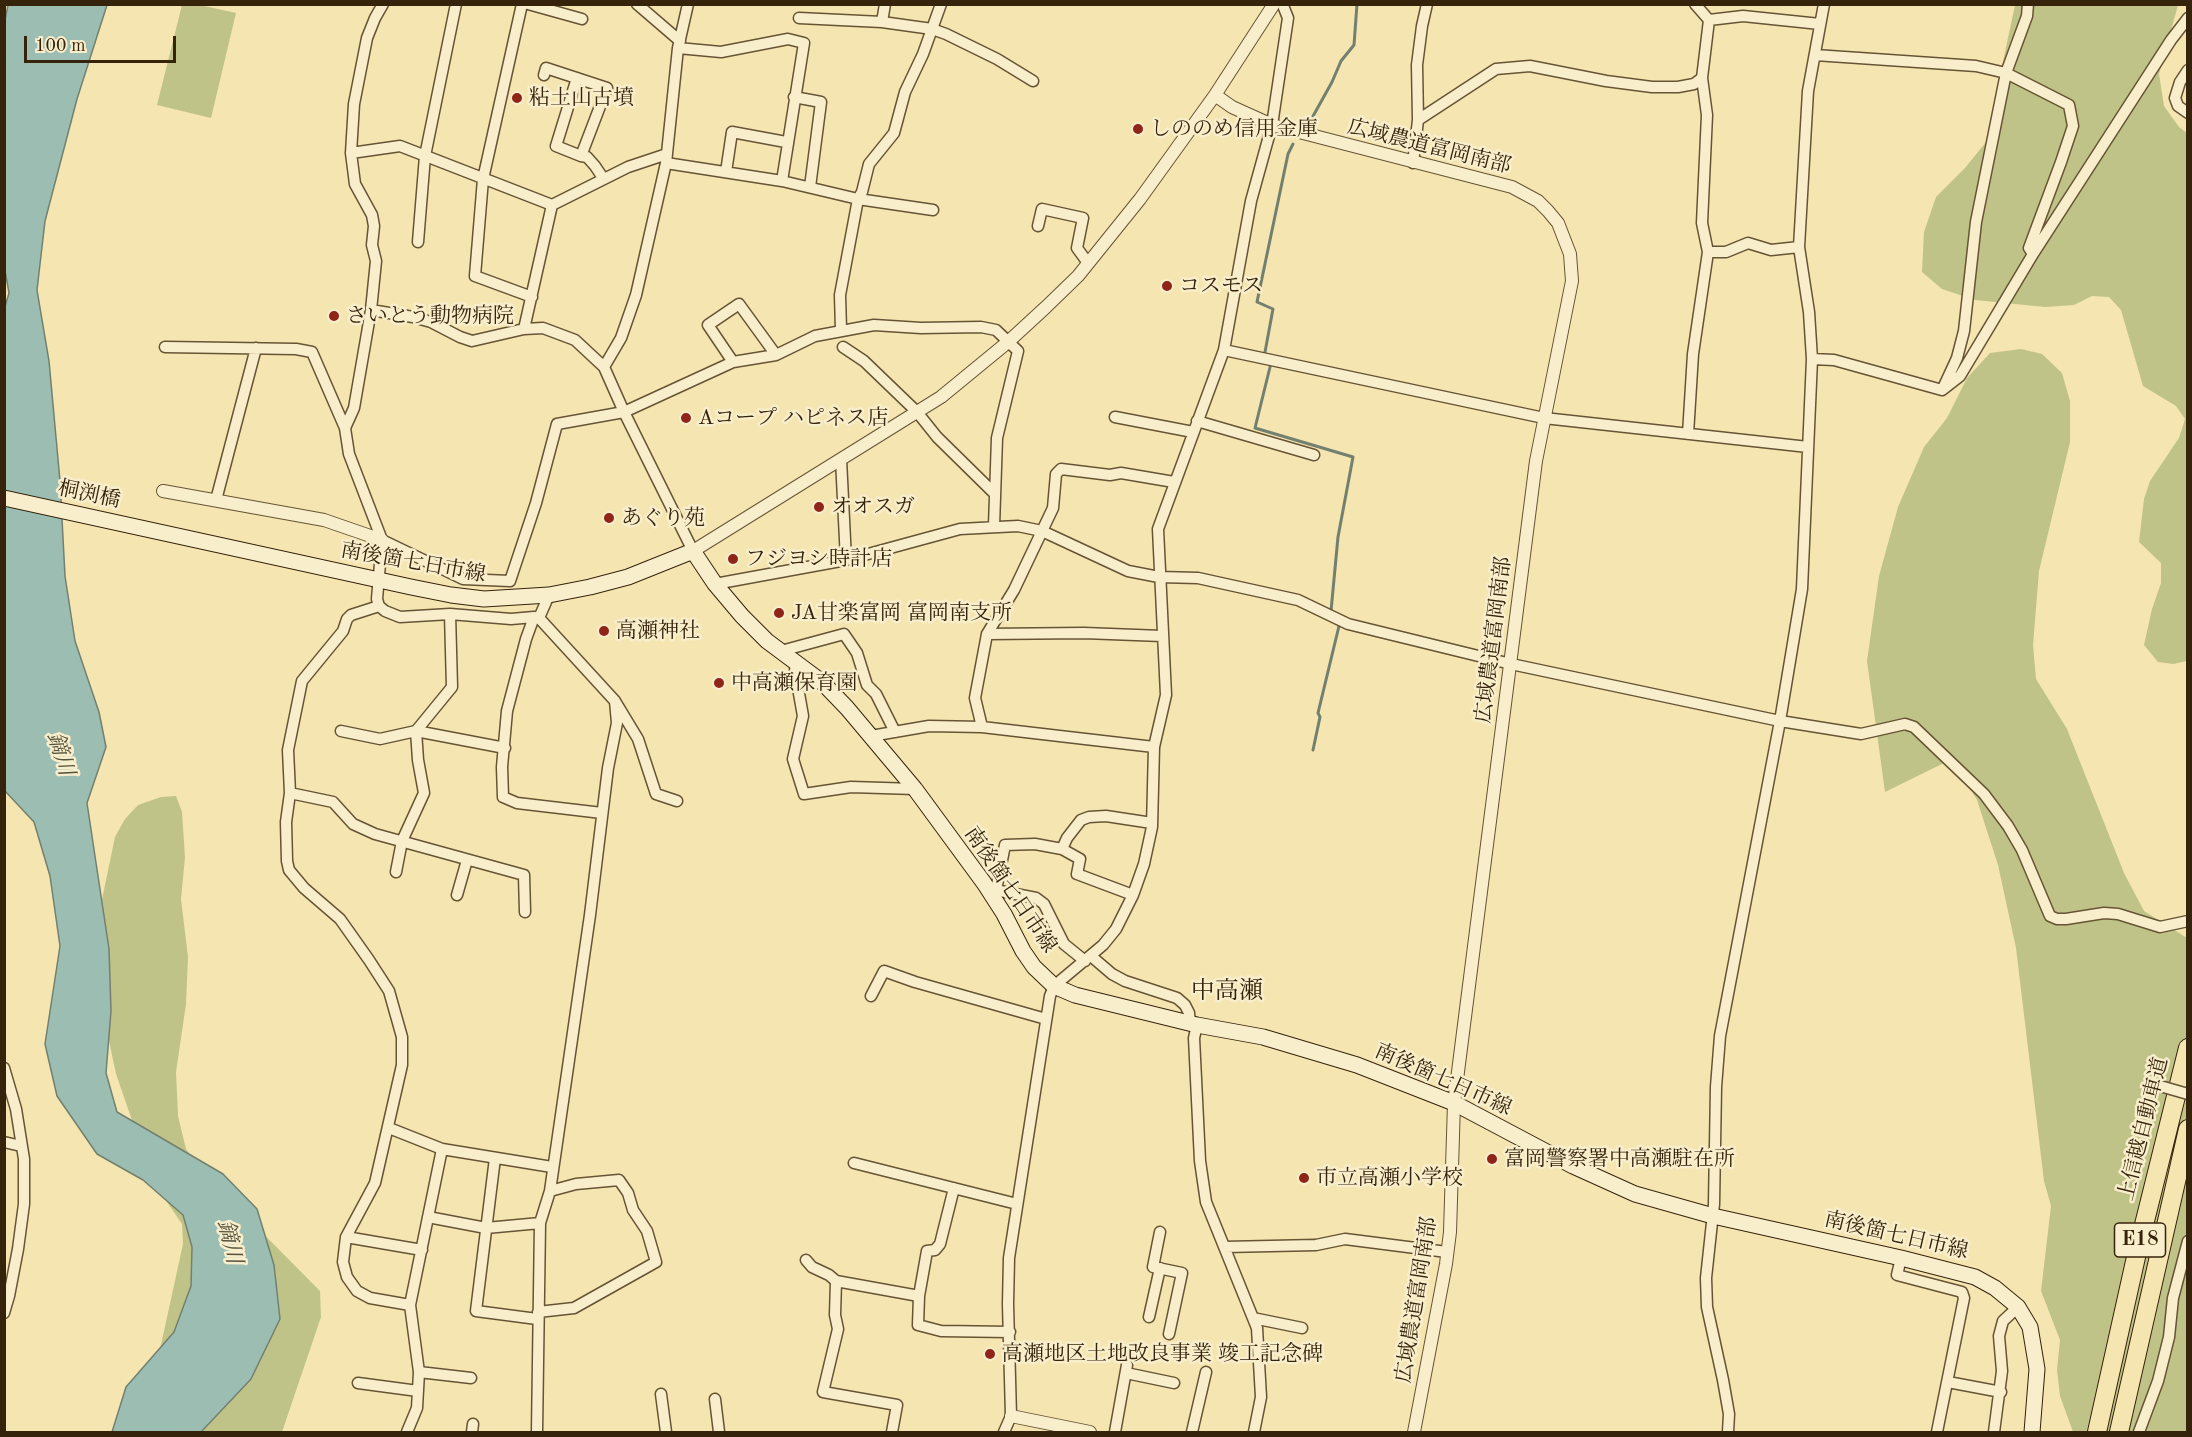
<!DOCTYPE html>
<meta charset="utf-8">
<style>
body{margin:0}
#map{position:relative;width:2192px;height:1437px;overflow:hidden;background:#f4e5b1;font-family:"Old Standard TT",serif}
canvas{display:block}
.frame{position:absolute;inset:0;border:6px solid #36230b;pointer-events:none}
.scale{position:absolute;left:24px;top:36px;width:152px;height:27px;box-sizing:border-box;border:3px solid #36230b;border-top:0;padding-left:8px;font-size:18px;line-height:21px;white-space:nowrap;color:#36230b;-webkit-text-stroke:4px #f8eecc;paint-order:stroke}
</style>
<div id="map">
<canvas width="2192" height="1437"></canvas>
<div class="frame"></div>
<div class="scale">100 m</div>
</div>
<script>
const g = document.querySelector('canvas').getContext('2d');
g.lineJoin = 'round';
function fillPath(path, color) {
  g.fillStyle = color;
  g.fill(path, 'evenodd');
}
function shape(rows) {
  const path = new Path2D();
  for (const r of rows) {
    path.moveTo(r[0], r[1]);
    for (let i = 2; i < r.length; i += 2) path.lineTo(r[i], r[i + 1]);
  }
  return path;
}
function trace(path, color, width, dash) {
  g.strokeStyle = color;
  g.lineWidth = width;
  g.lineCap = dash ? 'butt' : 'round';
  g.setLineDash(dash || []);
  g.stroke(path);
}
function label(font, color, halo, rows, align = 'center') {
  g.font = font + ' "Old Standard TT","Noto Serif JP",serif';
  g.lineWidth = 5;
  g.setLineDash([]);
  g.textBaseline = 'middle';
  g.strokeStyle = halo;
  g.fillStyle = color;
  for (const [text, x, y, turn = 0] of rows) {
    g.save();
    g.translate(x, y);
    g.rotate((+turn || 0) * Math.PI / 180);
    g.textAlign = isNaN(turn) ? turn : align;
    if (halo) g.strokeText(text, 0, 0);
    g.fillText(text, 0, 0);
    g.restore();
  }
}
fillPath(shape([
 [182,5,200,5,236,13,211,118,157,105],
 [2015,5,2178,5,2159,74,2164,106,2179,127,2187,133,2187,661,2173,664,2158,662,2144,645,2152,609,2161,583,2161,563,2139,542,2144,499,2150,481,2179,438,2185,419,2176,406,2143,386,2121,310,2109,297,2092,296,2074,305,2045,307,1975,300,1942,289,1922,272,1924,232,1936,197,1965,168,1986,142],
 [2021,349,2042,354,2062,373,2070,401,2070,442,2039,571,2033,645,2036,679,2067,729,2124,873,2144,911,2187,938,2187,1432,2073,1432,2060,1396,2057,1370,2060,1340,2041,1291,2051,1206,2044,1181,2016,948,1998,865,1977,800,1952,759,1885,792,1867,661,1879,576,1898,507,1924,447,1947,418,1967,378,1990,353],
 [176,796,182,812,185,857,181,899,188,957,186,1004,176,1072,178,1116,186,1149,208,1178,320,1291,321,1317,282,1432,142,1432,183,1244,182,1224,167,1202,133,1123,116,1074,96,979,96,928,115,837,125,819,138,805,161,797]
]), '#c0c388');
const water = shape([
 [8,5,107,5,77,99,45,221,37,290,49,361,60,481,65,576,75,641,99,712,106,747,87,803,109,949,111,1011,106,1073,117,1112,223,1174,257,1209,274,1265,280,1319,251,1379,201,1432,112,1432,126,1387,174,1332,191,1286,192,1247,183,1215,143,1180,97,1154,57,1096,45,1044,60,946,50,876,34,822,5,791,4,310,9,293,4,265,5,20,8,5]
]);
fillPath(water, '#9cbeb2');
trace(water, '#73806f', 1.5);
trace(shape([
 [1312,118,1332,82,1341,61,1354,45,1357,4],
 [1265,352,1273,309,1257,302,1288,154,1293,144],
 [1271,363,1255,428,1353,457,1338,537,1331,611],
 [1313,750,1320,717,1318,713,1339,626]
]), '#73806f', 3);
const minor = shape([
 [383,4,375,18,367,38,354,104,351,153,355,184,372,215,374,226,372,245,376,261,371,310,354,408,345,428,349,454,382,540,377,599,379,606,385,611,400,617,450,614,511,619,534,617],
 [522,4,483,179,475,276,532,297],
 [528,4,582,19],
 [637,4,680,41],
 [1695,4,1709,20,1743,16,1820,24],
 [799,18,882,22,885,4],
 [882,22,932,29,946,34,997,59,1033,81],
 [678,48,721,52,788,39,804,43,782,181],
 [1815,55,1976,66,2006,73,2069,105,2073,126,2061,162,2029,248,2033,254],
 [2188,70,2180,82,2175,98,2178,106,2188,113],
 [544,75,546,68,607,88,581,156,587,157,595,166,603,178],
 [577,78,556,146,581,156],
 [794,97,821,102,810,187],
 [1418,120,1496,69,1530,66,1606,81,1652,87,1678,87,1694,84,1702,78],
 [351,153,400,146,552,205],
 [666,163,782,181,858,199,933,210],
 [1413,163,1418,120,1417,65,1422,26,1427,4],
 [726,172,732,132,786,142],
 [1038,226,1042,209,1083,218,1077,248,1088,263],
 [418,242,425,156,456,4],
 [1708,252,1726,252,1748,243,1771,250,1799,247],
 [371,310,413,317,431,322,460,337,472,341,524,329,543,328,575,340,604,367,624,412,693,551],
 [524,329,552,205,628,167,667,154],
 [841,330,840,295,858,199,862,192,869,164,894,133,905,92,923,54,941,4],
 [165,347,296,349,312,352,345,428],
 [843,347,864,361,917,412,937,437,995,494],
 [1224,350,1544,418,1808,447],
 [1812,359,1834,360,1942,390],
 [733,362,708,325,739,304,776,355],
 [604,367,621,338,636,295,666,163,678,48,688,4],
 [1944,386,1957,358,1964,331,1976,222,2006,73,2027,16,2028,4],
 [1942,390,1960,376,2033,254,2171,40,2188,18],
 [1115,417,1193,432],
 [1197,421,1314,455],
 [1688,434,1693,354,1708,252,1702,223,1707,115,1702,78,1709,20],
 [841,459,846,560],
 [216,500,256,348],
 [382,540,463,579,510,581,536,503,557,424,624,412,733,362,776,355,815,336,874,325,921,328,981,327,996,330,1018,351,997,438,994,526],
 [715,584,846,560,960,529,1018,526,1042,531,1128,571,1159,577,1198,578,1298,600,1348,624,1511,664,1780,721,1861,734,1905,724,1914,727,1984,794,2008,826,2022,850,2050,916,2057,919,2066,919,2104,913,2118,914,2160,927,2188,921],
 [549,595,539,618,615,701,638,739,656,794,677,801],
 [379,606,351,615,347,619,343,631,302,681,288,750,290,793,286,822,287,861,289,870,304,888,340,919,369,960,389,991,402,1037,402,1065,375,1183,346,1237,343,1262,347,1277,357,1291,370,1298,410,1305,419,1372,417,1408,407,1432],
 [539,618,534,617,526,639,507,711,502,767,503,797,517,803,602,813],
 [987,634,1084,633,1162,636],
 [781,651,844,634,857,653,867,685,876,694,895,732],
 [796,663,795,671,803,716,793,759,804,794,851,787,915,789],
 [982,727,975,698,987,634,1014,590,1053,508,1056,474,1061,469,1110,475,1121,473,1174,482],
 [341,731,380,739,416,731,505,748],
 [871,736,929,726,982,727,1154,747],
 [290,793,333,802,353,824,375,834,524,875,525,912],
 [1062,849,1067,838,1081,820,1089,817,1106,816,1152,823],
 [396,872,402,841,424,793,418,760,416,731,452,687,450,614],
 [990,889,1036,898,1044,904,1064,944,1085,961],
 [996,890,1005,845,1035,844,1062,849,1080,859,1077,874,1133,895],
 [457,895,467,860],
 [1091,956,1112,974,1125,981,1177,998,1185,1005,1189,1013,1190,1023],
 [871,996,884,971,915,982,1046,1019],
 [1197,1025,1194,1038,1200,1161,1206,1202,1257,1328,1261,1397,1254,1432],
 [4,1068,16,1109,24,1159,24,1204,18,1249,9,1296,4,1295],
 [389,1128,442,1149,552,1167],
 [4,1142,21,1146],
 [495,1158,476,1311,537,1319],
 [854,1163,1017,1204],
 [954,1188,940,1244,935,1250,927,1251,919,1296,918,1325,941,1331,1010,1332],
 [428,1217,486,1228,540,1223],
 [1160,1232,1153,1267,1182,1273,1169,1334],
 [346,1237,422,1250],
 [1225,1247,1316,1245,1345,1239,1447,1252],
 [1901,1258,1897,1275,1962,1292,1964,1298,1937,1432],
 [806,1260,812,1267,829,1275,836,1281,919,1296],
 [836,1281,835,1315,838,1329,823,1392,897,1405,892,1432],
 [410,1305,442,1149],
 [538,1312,574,1308,656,1262,647,1231,633,1210,628,1193,619,1180,576,1184,550,1191],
 [4,1313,9,1296],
 [1149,1317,1160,1268],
 [1253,1318,1302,1328],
 [419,1372,471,1378],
 [1126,1373,1174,1383],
 [1948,1382,2001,1392],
 [358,1383,418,1391],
 [661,1394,666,1432],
 [715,1399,719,1432],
 [472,1432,473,1424],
 [537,1432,540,1223,550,1191,590,915,608,768,617,723,615,701],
 [1004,1432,1011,1416,1008,1304,1009,1258,1050,996,1054,986,1103,945,1116,929,1133,895,1144,864,1152,827,1154,747,1166,695,1158,529,1224,350,1251,201,1272,125,1288,18,1284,8],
 [1115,1432,1127,1365],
 [1192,1432,1206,1372],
 [1728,1432,1729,1414,1723,1380,1707,1307,1706,1278,1714,1204,1716,1087,1720,1036,1780,721,1802,589,1812,359,1809,312,1799,247,1808,91,1824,4],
 [1994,1432,2002,1371,1999,1336,2003,1321,2018,1307],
 [2139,1432,2158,1381,2169,1337,2173,1298,2188,1241]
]);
const tertiary = shape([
 [1215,95,1232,107,1272,125,1512,187,1538,201,1548,211,1558,223,1570,254,1572,281,1536,461,1454,1103,1450,1232,1446,1264,1414,1432],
 [163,491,324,520,382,540],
 [693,551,941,397,1008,342,1046,307,1078,276,1140,199,1215,95,1274,4],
 [1011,1416,1090,1432]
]);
const secondary = shape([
 [4,498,411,587,451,595,484,599,549,595,590,587,628,577,693,551,715,584,742,616,767,641,822,682,847,708,915,789,984,883,1004,914,1023,951,1034,967,1054,986,1075,995,1197,1025,1263,1037,1357,1065,1454,1103,1573,1166,1635,1194,1713,1216,1901,1258,1975,1277,1995,1288,2018,1307,2030,1327,2037,1369,2032,1432]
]);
const motorway = shape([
 [2097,1432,2136,1257,2188,1048],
 [2119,1432,2188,1129]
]);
trace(minor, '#665434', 13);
trace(tertiary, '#665434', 14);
trace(secondary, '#36230b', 17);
trace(motorway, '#36230b', 20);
trace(minor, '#f8eecc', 10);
trace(tertiary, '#f8eecc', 12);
trace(secondary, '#f8eecc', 15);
trace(motorway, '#f4e5b1', 18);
const minorBridge = shape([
 [2160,1086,2188,1094]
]);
trace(minorBridge, '#665434', 13, []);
trace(minorBridge, '#f8eecc', 10);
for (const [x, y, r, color] of [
 [517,98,6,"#8f2418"],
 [1138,129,6,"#8f2418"],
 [1167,286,6,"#8f2418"],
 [334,316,6,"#8f2418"],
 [686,418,6,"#8f2418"],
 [819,507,6,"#8f2418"],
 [609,518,6,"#8f2418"],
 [733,559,6,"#8f2418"],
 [779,613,6,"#8f2418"],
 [604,631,6,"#8f2418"],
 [719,683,6,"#8f2418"],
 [1492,1159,6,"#8f2418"],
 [1304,1178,6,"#8f2418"],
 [990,1354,6,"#8f2418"]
]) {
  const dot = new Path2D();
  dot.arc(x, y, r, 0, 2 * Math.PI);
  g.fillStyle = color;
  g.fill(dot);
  trace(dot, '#f8eecc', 2);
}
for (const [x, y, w] of [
 [2140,1240,51]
]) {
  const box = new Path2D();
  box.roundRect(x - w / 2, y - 17, w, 34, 4.5);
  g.fillStyle = '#f8eecc';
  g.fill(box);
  trace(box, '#36230b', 1.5);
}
label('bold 20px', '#36230b', null, [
 ["E18",2140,1240]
]);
label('21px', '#36230b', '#f8eecc', [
 ["粘土山古墳",529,98],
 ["しののめ信用金庫",1150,129],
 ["コスモス",1179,286],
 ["さいとう動物病院",346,316],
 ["Aコープ ハピネス店",698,418],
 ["オオスガ",831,507],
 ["あぐり苑",621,518],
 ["フジヨシ時計店",745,559],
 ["JA甘楽富岡 富岡南支所",791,613],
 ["高瀬神社",616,631],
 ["中高瀬保育園",731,683],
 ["富岡警察署中高瀬駐在所",1504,1159],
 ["市立高瀬小学校",1316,1178],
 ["高瀬地区土地改良事業 竣工記念碑",1002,1354]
], 'left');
label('21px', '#36230b', '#f8eecc', [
 ["広域農道富岡南部",1429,147,14],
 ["桐渕橋",89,495,12],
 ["南後箇七日市線",413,563,10],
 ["広域農道富岡南部",1494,640,-83],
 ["南後箇七日市線",1010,890,56],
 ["南後箇七日市線",1443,1080,24],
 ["上信越自動車道",2144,1129,-76],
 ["南後箇七日市線",1896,1236,13],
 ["広域農道富岡南部",1417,1300,-81]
]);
label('italic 22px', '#55523d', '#f8eecc', [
 ["鏑川",60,754,73],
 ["鏑川",229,1242,77]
]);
label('24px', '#36230b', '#f8eecc', [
 ["中高瀬",1227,992]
]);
</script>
